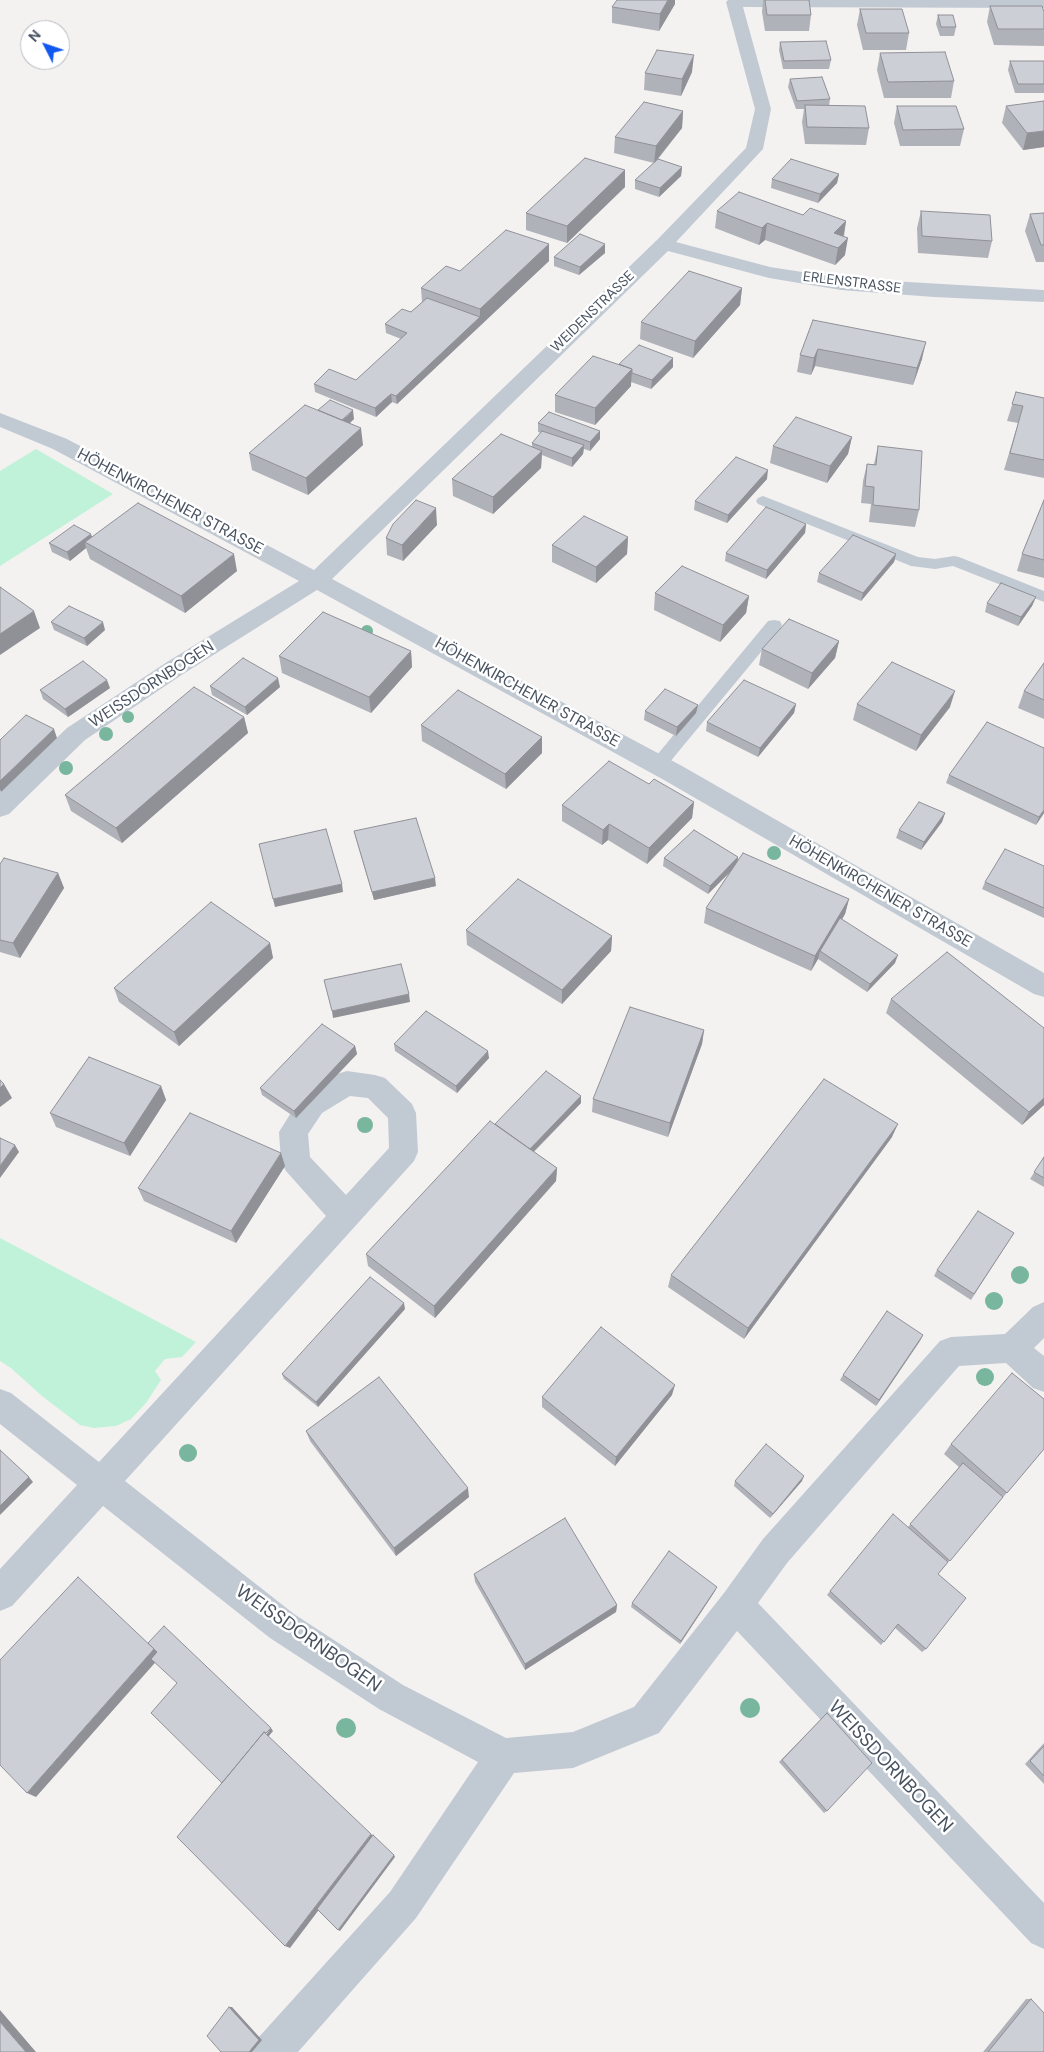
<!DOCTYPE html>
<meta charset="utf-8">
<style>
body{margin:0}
#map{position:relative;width:1044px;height:2052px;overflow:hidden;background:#f4f1f1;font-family:"DM Sans",sans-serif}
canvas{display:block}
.north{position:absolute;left:20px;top:20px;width:50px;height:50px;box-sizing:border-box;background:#fff;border:1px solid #b6babf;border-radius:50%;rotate:311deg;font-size:14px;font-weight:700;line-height:20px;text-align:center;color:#485260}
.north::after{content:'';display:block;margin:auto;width:18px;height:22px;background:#1159ee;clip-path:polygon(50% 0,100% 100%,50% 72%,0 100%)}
</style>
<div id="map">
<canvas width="1044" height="2052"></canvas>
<div class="north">N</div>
</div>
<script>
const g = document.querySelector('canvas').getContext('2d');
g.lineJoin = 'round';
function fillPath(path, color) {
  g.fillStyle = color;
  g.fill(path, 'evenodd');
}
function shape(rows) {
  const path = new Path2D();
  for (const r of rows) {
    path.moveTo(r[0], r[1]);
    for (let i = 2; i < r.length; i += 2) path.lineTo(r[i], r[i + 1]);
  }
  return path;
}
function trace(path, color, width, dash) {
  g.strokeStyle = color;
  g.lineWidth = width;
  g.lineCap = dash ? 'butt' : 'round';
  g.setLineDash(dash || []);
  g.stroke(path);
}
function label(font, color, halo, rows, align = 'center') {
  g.font = font + ' "DM Sans",sans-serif';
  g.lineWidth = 5;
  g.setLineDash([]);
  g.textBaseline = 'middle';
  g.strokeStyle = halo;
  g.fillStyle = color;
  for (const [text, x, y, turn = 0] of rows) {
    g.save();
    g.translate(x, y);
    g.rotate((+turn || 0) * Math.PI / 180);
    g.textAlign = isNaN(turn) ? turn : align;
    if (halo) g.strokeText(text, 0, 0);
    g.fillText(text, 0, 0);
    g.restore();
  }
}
fillPath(shape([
 [36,449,113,494,0,566,0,471],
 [0,1238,196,1342,182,1357,165,1359,155,1371,161,1380,146,1403,131,1419,116,1426,94,1428,80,1425,42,1396,11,1368,0,1361]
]), '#bff2d8');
fillPath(shape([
 [763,496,918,557,935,559,954,556,959,557,1044,591,1044,602,953,566,935,569,911,566,758,504,756,501,758,498,763,496],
 [774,620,780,621,782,625,780,629,664,769,658,771,652,769,650,765,652,761,768,621,774,620]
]), '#c1cad3');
fillPath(shape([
 [728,0,1044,0,1044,8,743,7,771,109,763,149,676,242,770,267,841,278,1044,290,1044,302,934,297,841,290,769,278,668,251,332,579,682,766,1044,973,1044,997,1034,994,664,780,317,590,183,674,85,740,9,814,0,817,0,792,67,728,167,662,299,581,53,449,0,427,0,413,67,439,314,570,657,240,746,148,755,109,726,2,728,0],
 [347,1071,375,1075,385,1078,412,1104,416,1113,418,1152,414,1161,125,1481,294,1614,403,1685,506,1738,573,1732,634,1707,724,1593,763,1539,940,1341,951,1337,1005,1334,1033,1307,1044,1302,1044,1338,1034,1348,1044,1356,1044,1392,1033,1388,1006,1363,959,1366,787,1563,758,1603,1044,1903,1044,1949,1031,1943,737,1631,659,1733,573,1768,514,1773,416,1918,298,2052,252,2052,258,2038,390,1892,478,1762,379,1709,270,1638,103,1506,12,1606,0,1611,0,1569,77,1485,0,1424,0,1389,11,1393,99,1462,326,1216,286,1171,281,1162,279,1132,302,1095,337,1074,347,1071],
 [350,1096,368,1098,388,1118,389,1148,346,1195,310,1157,308,1134,322,1113,350,1096]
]), '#c1cad3');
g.fillStyle = '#78b69d';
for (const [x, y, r] of [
 [367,631,6],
 [128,717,6],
 [106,734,7],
 [66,768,7],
 [774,853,7],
 [365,1125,8],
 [1020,1275,9],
 [994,1301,9],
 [985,1377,9],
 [188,1453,9],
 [750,1708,10],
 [346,1728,10]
]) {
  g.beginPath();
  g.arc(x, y, r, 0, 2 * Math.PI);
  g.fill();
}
fillPath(shape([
 [763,0,809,0,811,15,809,31,765,31,762,12],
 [675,4,659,31,612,23,612,7],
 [990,6,1044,12,1044,46,994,45,987,22],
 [860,9,909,33,906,50,863,50,857,25],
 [938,15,956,27,954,36,940,36,936,24],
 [780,42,831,60,829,69,783,69,779,50],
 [880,53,954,81,951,98,884,98,877,70],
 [1010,61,1044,61,1044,93,1015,93,1008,70],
 [692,72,681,96,644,90,645,73],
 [790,79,830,99,829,106,869,128,866,145,805,144,802,122,804,109,796,109,788,87],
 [897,106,964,129,960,146,900,146,894,123],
 [1006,106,1044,147,1023,150,1002,123],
 [683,111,682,128,655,163,682,167,681,176,659,197,635,189,635,180,654,163,614,153,615,137],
 [625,170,625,187,567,243,526,230,526,213],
 [839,174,837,183,818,203,771,188,772,179],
 [717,211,803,215,846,221,844,237,845,255,835,265,765,240,759,245,715,228],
 [921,211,992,241,988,258,918,253,917,228],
 [1044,213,1044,262,1036,262,1025,231,1030,214],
 [549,244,549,261,397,404,392,402,376,417,315,392,314,384,356,380,401,339,386,333,385,324,411,312,422,302,421,288,460,271],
 [605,244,605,253,579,275,554,266,554,257],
 [742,288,740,305,693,358,640,339,641,322],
 [813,320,922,359,913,385,815,366,811,375,797,372,800,355],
 [673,358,673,367,651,389,631,382,631,386,595,425,555,412,555,395,619,364],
 [1016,392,1044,398,1044,478,1004,470,1018,423,1007,421],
 [318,410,354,419,350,423,363,445,308,495,252,470,249,453],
 [538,423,600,431,600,439,590,451,584,449,583,454,572,467,542,455,541,468,493,514,453,496,452,479,532,447,532,443,541,433,538,432],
 [852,437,848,454,827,483,770,463,773,446],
 [878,446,919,510,915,527,869,522,871,504,861,503,863,481,867,464,874,464],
 [767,479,727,523,694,510,695,501],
 [1044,500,1044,578,1017,571,1022,554],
 [806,524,805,533,766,579,725,561,726,553],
 [437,525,403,561,387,555,386,538],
 [91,534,92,537,237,571,185,613,90,559,86,548,70,561,52,552,49,543],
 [628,537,627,554,596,583,552,562,552,545],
 [896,554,894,562,861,601,817,582,819,573],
 [655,593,749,596,746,613,720,642,654,610],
 [1036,597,1032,606,1018,626,985,612,987,603],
 [51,622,105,630,87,646,54,630],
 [839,641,835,658,808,689,759,665,762,649],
 [411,651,412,667,371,713,282,673,279,656],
 [1044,663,1044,719,1018,708,1024,691],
 [210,686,280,687,247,715,212,695],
 [110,688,68,717,43,699,40,690],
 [796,704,794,713,758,757,706,731,707,722],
 [857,704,950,707,916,751,853,720],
 [698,705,696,713,676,736,644,720,645,711],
 [244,717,248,733,122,843,71,811,65,795],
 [421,725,542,737,542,753,506,789,422,741],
 [949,775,1044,813,1036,825,946,783],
 [649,784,694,802,692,818,647,864,608,840,602,845,562,821,562,805],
 [945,813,942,822,921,850,896,838,899,830],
 [354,831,436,886,374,900,356,839],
 [738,857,738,860,849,899,845,914,842,919,895,963,867,992,818,959,811,971,704,923,706,908,729,873,708,894,663,866,664,858],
 [0,864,58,873,64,888,20,958,0,952],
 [1044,866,1044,918,982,889,985,882],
 [466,930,612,936,611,951,562,1004,467,945],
 [270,943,273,958,179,1046,119,1002,114,988],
 [891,999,1044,1028,1044,1105,1022,1125,886,1013],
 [704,1030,702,1044,668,1137,592,1112,593,1099],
 [394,1044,489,1058,457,1093,395,1051],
 [355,1046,357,1054,296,1118,262,1095,260,1088],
 [161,1086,166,1100,130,1156,56,1127,50,1113],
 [581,1096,581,1103,534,1152,557,1168,556,1181,435,1318,368,1266,366,1254,495,1124],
 [892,1137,744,1339,668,1287,671,1275],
 [1044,1157,1044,1187,1030,1179],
 [285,1166,236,1243,144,1201,138,1188],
 [1014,1233,971,1300,934,1276,937,1270],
 [405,1309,318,1407,284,1379,282,1374],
 [923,1335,876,1406,840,1380,843,1375],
 [672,1395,615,1466,542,1407,542,1397],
 [306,1431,469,1497,396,1556,310,1441],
 [951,1444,1044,1449,938,1574,926,1649,922,1652,895,1628,881,1645,827,1595,830,1591,908,1527,959,1467,944,1454],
 [735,1481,802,1481,770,1518,734,1486],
 [474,1574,617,1605,616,1612,525,1670,475,1582],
 [715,1591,680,1644,631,1607,632,1603],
 [827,1713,827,1811,824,1813,779,1762],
 [1044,1743,1044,1784,1025,1764],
 [1026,1999,1031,1999,1044,2052,983,2052]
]), '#b0b2b9');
fillPath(shape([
 [668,0,675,0,675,4,659,31,660,14],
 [694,55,692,72,681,96,682,79],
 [683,111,682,128,654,163,656,146],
 [1044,131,1044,147,1023,150,1027,133],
 [682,167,681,176,659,197,660,188],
 [625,170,625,187,567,243,567,226],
 [839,174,837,183,818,203,820,194],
 [846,221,843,238,834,233],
 [767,223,765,240,759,245,762,228],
 [848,238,845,255,835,265,838,248],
 [549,244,549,261,397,404,396,396,480,317,480,309],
 [605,244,605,253,579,275,580,267],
 [742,288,740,305,693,358,695,341],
 [926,342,922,359,913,385,917,368],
 [818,349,815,366,811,375,814,358],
 [673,358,673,367,651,389,652,380],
 [632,369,631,386,595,425,595,408],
 [391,394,392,402,376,417,375,408],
 [353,410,354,419,342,430,341,422],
 [361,428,363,445,308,495,306,478],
 [600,431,600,439,590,451,590,442],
 [852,437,848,454,827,483,830,466],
 [584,445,583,454,572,467,572,458],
 [542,451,541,468,493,514,493,497],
 [768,470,767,479,727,523,728,515],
 [436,508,437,525,403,561,402,545],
 [806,524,805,533,766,579,767,570],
 [91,534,93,543,85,542,86,548,70,561,67,552],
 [628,537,627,554,596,583,596,567],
 [234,554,237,571,185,613,181,596],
 [896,554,894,562,861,601,863,593],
 [749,596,746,613,720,642,723,625],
 [1036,597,1032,606,1018,626,1021,617],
 [34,611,40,628,0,655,0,634],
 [103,622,105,630,87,646,84,638],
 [839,641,835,658,808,689,812,673],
 [411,651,412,667,371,713,369,697],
 [278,678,280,687,247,715,245,707],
 [107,680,110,688,68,717,65,709],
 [955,691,950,707,916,751,921,735],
 [796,704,794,713,758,757,760,748],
 [698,705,696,713,676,736,677,727],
 [244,717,248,733,122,843,116,828],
 [54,729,57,738,1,792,0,790,0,781],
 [542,737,542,753,506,789,505,774],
 [694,802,692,818,647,864,649,848],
 [1044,810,1044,813,1036,825,1039,817],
 [945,813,942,822,921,850,924,842],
 [609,824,608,840,602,845,603,830],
 [738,857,737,865,708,894,710,886],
 [58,873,64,888,20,958,13,943],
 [435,878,436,886,374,900,372,892],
 [342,884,343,892,275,907,273,899],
 [849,899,845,914,822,953,820,951,818,959,811,971,815,956],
 [612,936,611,951,562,1004,562,990],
 [270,943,273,958,179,1046,174,1032],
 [898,955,895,963,867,992,870,984],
 [409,994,410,1002,333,1018,332,1011],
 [704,1030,702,1044,668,1137,670,1123],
 [355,1046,357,1054,296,1118,294,1111],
 [488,1051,489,1058,457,1093,456,1086],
 [4,1084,12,1098,0,1107,0,1088],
 [161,1086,166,1100,130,1156,124,1143],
 [581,1096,581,1103,528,1157,528,1151],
 [1044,1098,1044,1105,1022,1125,1029,1112],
 [898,1124,892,1137,744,1339,748,1328],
 [15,1145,19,1152,0,1178,0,1166],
 [281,1153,285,1166,236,1243,231,1231],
 [557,1168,556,1181,435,1318,434,1306],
 [404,1303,405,1309,318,1407,316,1402],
 [923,1335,920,1341,876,1406,879,1400],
 [675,1385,672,1395,615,1466,616,1457],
 [804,1476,802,1481,770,1518,773,1514],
 [29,1477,33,1482,0,1515,0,1506],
 [468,1488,469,1497,396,1556,394,1548],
 [717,1587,715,1591,680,1644,681,1641],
 [617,1605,616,1612,525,1670,525,1664],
 [154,1649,161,1656,36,1797,27,1793],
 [271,1728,273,1731,227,1787],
 [371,1834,374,1837,290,1948,285,1946],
 [394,1855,395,1857,340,1931,338,1930],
 [229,2007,232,2007,262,2040,252,2052,249,2052],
 [0,2010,36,2052,26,2052,0,2022]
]), '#909196');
const building = shape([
 [617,0,668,0,660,14,612,7,617,0],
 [765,0,809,0,811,15,767,15,765,0],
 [990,6,1042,6,1044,12,1044,29,998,29,990,6],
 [860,9,902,9,909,33,866,33,860,9],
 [938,15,953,15,956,27,941,27,938,15],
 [826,41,831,60,784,61,780,42,826,41],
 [657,50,694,55,682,79,645,73,657,50],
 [945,52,954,81,888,82,880,53,945,52],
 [1010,61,1044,61,1044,84,1018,84,1010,61],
 [822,77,830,99,797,101,790,79,822,77],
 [1044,101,1044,131,1027,133,1006,106,1044,101],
 [644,102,683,111,656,146,615,137,644,102],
 [805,105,865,106,869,128,807,127,805,105],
 [897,106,956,106,964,129,903,130,897,106],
 [585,158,625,170,567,226,526,213,585,158],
 [658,159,682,167,660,188,635,180,658,159],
 [791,159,839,174,820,194,772,179,791,159],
 [739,192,803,215,810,208,846,221,834,233,848,238,838,248,767,223,762,228,717,211,739,192],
 [921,211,990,215,992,241,922,236,921,211],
 [1044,213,1044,245,1041,245,1030,214,1044,213],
 [506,230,549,244,480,309,421,288,446,266,460,271,506,230],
 [580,234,605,244,580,267,554,257,580,234],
 [689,271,742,288,695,341,641,322,689,271],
 [427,298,480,317,396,396,391,394,375,408,314,384,329,369,356,380,407,333,385,324,402,309,411,312,427,298],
 [813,320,926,342,917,368,818,349,814,358,800,355,813,320],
 [639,345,673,358,652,380,632,373,632,369,619,364,639,345],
 [593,356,632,369,595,408,555,395,593,356],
 [1016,392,1044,398,1044,460,1010,453,1023,406,1012,404,1016,392],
 [330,400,353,410,342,420,318,410,330,400],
 [305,405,361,428,306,478,249,453,305,405],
 [549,412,600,431,590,442,538,423,549,412],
 [796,417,852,437,830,466,773,446,796,417],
 [542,431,584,445,572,458,532,443,542,431],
 [501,434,542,451,493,497,452,479,501,434],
 [878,446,922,451,919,510,873,505,874,487,865,486,867,464,876,465,878,446],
 [736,457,768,470,728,515,695,501,736,457],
 [416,500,436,508,402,545,386,538,393,524,416,500],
 [1044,500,1044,560,1022,554,1044,500],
 [138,503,234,554,181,596,85,542,138,503],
 [766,507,806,524,767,570,726,553,766,507],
 [584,516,628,537,596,567,552,545,584,516],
 [74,525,91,534,67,552,49,543,74,525],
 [853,535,896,554,863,593,819,573,853,535],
 [682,566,749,596,723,625,655,593,682,566],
 [1001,583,1036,597,1021,617,987,603,1001,583],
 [0,587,34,611,0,634,0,587],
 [69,606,103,622,84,638,51,622,69,606],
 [323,612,411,651,369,697,279,656,323,612],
 [789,619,839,641,812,673,762,649,789,619],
 [243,658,278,678,245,707,210,686,243,658],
 [83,661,107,680,65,709,40,690,83,661],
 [892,662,955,691,921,735,857,704,892,662],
 [1044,663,1044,700,1024,691,1044,663],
 [744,680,796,704,760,748,707,722,744,680],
 [194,687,244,717,116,828,65,795,194,687],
 [665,689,698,705,677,727,645,711,665,689],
 [458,690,542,737,505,774,421,725,458,690],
 [26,715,54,729,0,781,0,740,26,715],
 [987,722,1044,748,1044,810,1039,817,949,775,987,722],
 [609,761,649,784,654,779,694,802,649,848,609,824,603,830,562,805,609,761],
 [919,802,945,813,924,842,899,830,919,802],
 [416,818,435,878,372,892,354,831,416,818],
 [326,829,342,884,273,899,259,844,326,829],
 [694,830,738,857,710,886,664,858,694,830],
 [1005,849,1044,866,1044,908,985,882,1005,849],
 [743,853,849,899,815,956,706,908,743,853],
 [4,858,58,873,13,943,0,940,0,864,4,858],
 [518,879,612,936,562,990,466,930,518,879],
 [211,902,270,943,174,1032,114,988,211,902],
 [840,918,898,955,870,984,820,951,840,918],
 [947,952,1044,1028,1044,1098,1029,1112,891,999,947,952],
 [401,964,409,994,332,1011,324,980,401,964],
 [630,1007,704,1030,670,1123,593,1099,630,1007],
 [426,1011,488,1051,456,1086,394,1044,426,1011],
 [322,1024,355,1046,294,1111,260,1088,322,1024],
 [89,1057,161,1086,124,1143,50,1113,89,1057],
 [546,1071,581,1096,530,1149,495,1124,546,1071],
 [824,1079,898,1124,748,1328,671,1275,824,1079],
 [0,1080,4,1084,0,1088,0,1080],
 [190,1113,281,1153,231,1231,138,1188,190,1113],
 [490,1121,557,1168,434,1306,366,1254,490,1121],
 [0,1138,15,1145,0,1166,0,1138],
 [1044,1157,1044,1178,1034,1172,1044,1157],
 [978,1211,1014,1233,974,1294,937,1270,978,1211],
 [370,1277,404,1303,316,1402,282,1374,370,1277],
 [887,1311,923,1335,879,1400,843,1375,887,1311],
 [601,1327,675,1385,616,1457,542,1397,601,1327],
 [1012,1373,1044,1399,1044,1449,1007,1493,951,1444,1012,1373],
 [379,1377,468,1488,394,1548,306,1431,379,1377],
 [766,1444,804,1476,773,1514,735,1481,766,1444],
 [0,1450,29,1477,0,1506,0,1450],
 [963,1463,1003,1497,950,1561,910,1524,963,1463],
 [893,1514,948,1562,938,1574,966,1598,926,1649,898,1624,884,1642,830,1591,893,1514],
 [565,1518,617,1605,525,1664,474,1574,565,1518],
 [669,1551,717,1587,681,1641,632,1603,669,1551],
 [78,1577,154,1649,27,1793,0,1765,0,1660,78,1577],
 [164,1626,271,1728,266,1733,264,1732,222,1783,151,1713,177,1683,151,1659,157,1652,148,1643,164,1626],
 [827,1713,872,1763,827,1811,782,1760,827,1713],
 [264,1732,371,1834,285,1946,177,1837,264,1732],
 [1044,1746,1044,1776,1030,1761,1044,1746],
 [373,1835,394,1855,338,1930,317,1909,373,1835],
 [1031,1999,1044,2013,1044,2052,988,2052,1031,1999],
 [229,2007,259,2040,249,2052,221,2052,207,2036,229,2007],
 [0,2022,26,2052,0,2052,0,2022]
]);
fillPath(building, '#cdcfd7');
trace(building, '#909196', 1);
label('14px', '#485260', '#fff', [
 ["ERLENSTRASSE",852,283,7],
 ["WEIDENSTRASSE",593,312,-44]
]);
label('16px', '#485260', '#fff', [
 ["HÖHENKIRCHENER STRASSE",170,502,28],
 ["WEISSDORNBOGEN",152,685,-33],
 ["HÖHENKIRCHENER STRASSE",527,693,29],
 ["HÖHENKIRCHENER STRASSE",880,892,30]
]);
label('19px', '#485260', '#fff', [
 ["WEISSDORNBOGEN",308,1639,35],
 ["WEISSDORNBOGEN",890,1767,47]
]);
</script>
